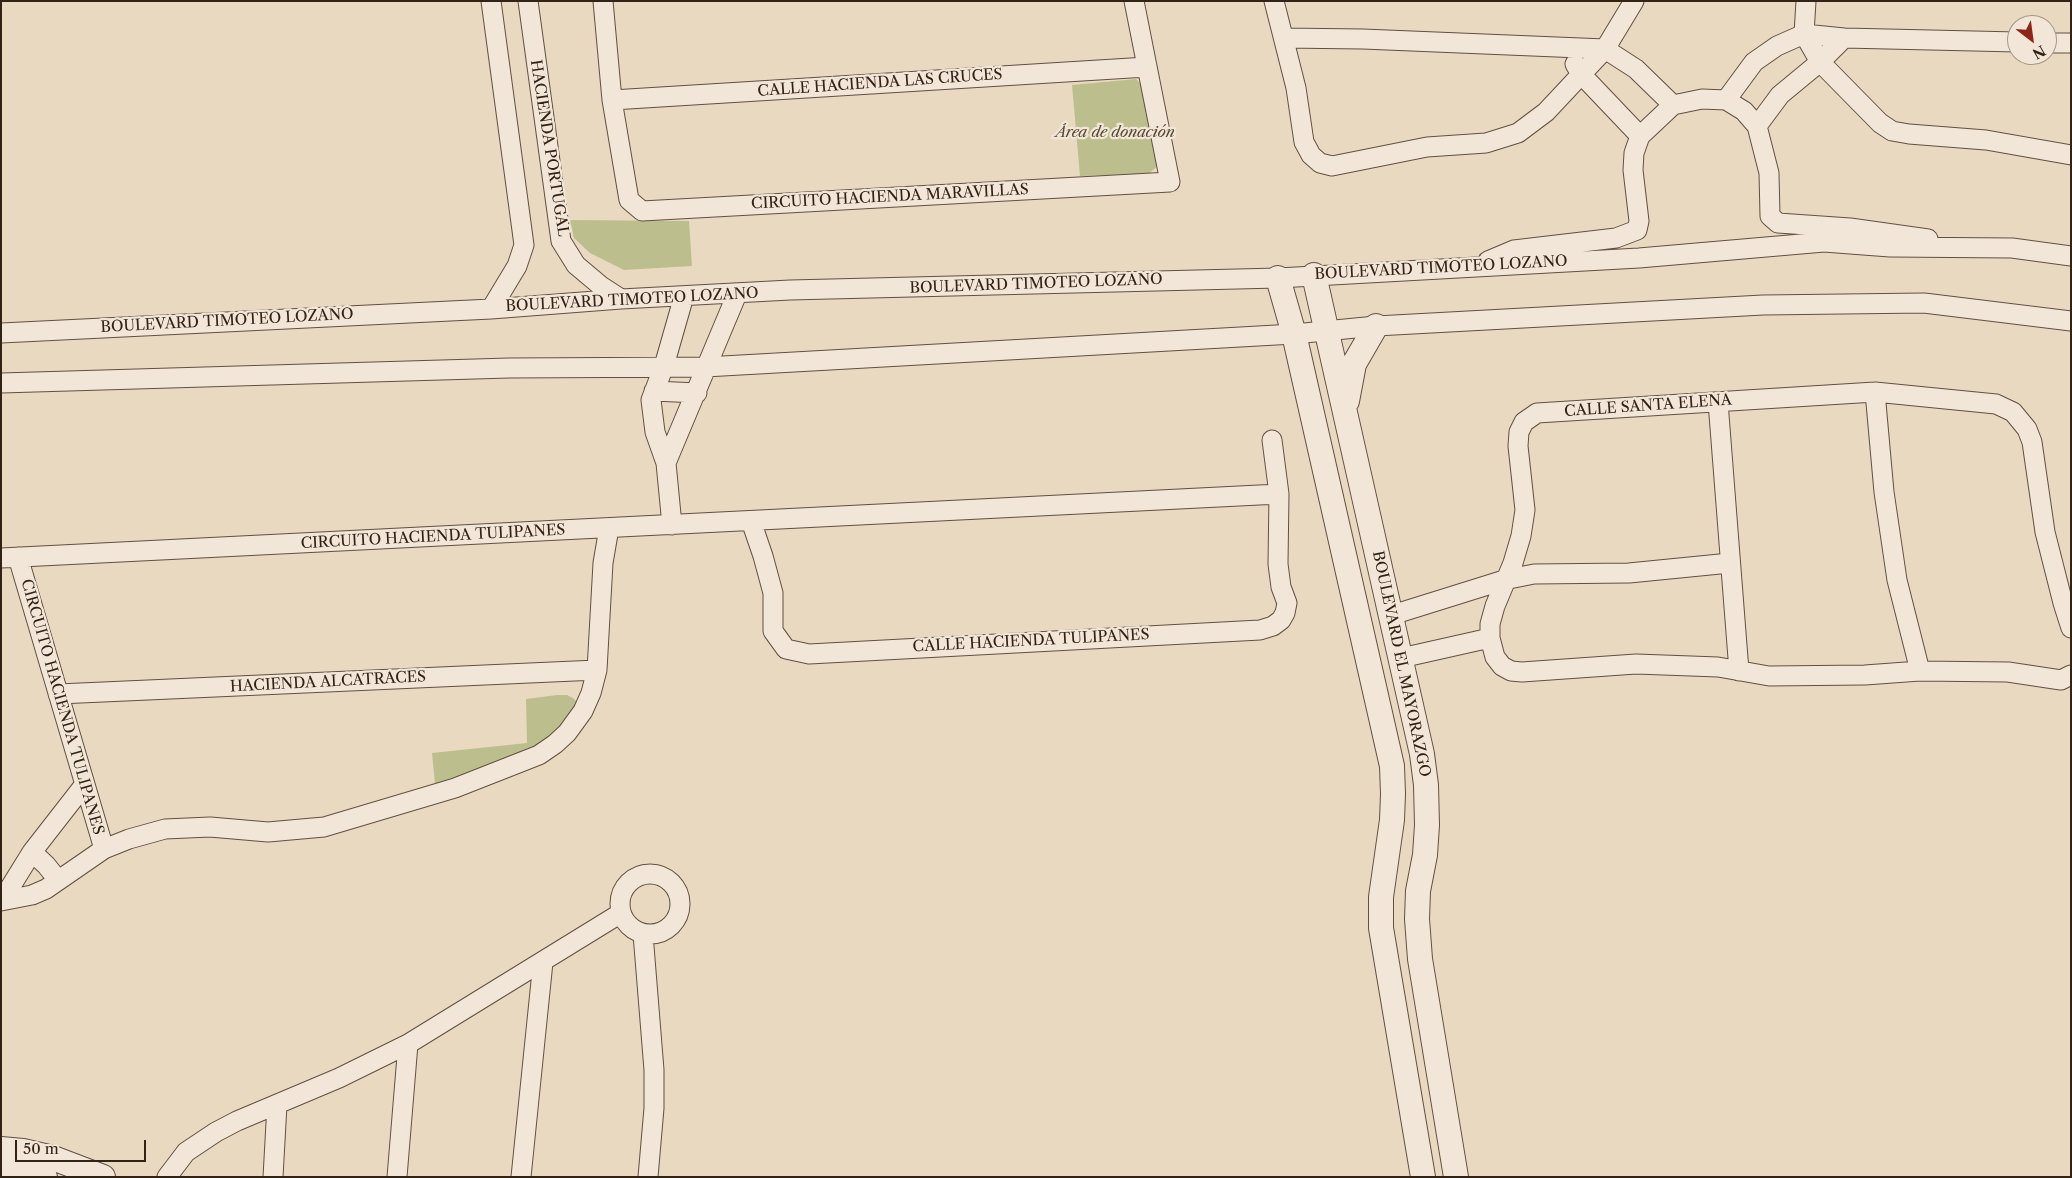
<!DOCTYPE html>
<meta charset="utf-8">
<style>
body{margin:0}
#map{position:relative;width:2072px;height:1178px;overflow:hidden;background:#ead9c1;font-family:"Libre Caslon Text",serif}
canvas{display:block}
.frame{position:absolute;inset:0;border:2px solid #332216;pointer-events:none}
.north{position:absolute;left:2007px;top:15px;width:50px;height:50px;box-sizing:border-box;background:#f1e6d7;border:1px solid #a5988a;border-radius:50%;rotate:150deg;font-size:14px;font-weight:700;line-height:20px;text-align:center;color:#332216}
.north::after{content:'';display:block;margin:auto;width:18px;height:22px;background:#8f2418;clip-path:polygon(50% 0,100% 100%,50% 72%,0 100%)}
.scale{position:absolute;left:15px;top:1140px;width:131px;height:22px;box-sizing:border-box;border:2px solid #332216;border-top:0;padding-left:6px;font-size:15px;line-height:18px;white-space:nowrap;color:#332216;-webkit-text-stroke:4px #f1e6d7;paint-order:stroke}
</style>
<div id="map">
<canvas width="2072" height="1178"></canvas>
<div class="frame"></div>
<div class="north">N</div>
<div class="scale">50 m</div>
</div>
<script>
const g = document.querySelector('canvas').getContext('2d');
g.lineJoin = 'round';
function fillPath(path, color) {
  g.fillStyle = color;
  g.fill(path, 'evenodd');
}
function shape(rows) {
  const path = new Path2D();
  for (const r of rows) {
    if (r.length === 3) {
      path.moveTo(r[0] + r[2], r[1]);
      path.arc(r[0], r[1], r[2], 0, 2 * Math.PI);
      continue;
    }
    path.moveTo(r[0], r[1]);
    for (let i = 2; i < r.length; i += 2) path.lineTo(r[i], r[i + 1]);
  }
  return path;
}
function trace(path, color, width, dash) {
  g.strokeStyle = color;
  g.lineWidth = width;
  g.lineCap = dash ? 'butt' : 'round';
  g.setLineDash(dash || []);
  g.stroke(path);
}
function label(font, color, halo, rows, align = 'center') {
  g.font = font + ' "Libre Caslon Text",serif';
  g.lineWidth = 4.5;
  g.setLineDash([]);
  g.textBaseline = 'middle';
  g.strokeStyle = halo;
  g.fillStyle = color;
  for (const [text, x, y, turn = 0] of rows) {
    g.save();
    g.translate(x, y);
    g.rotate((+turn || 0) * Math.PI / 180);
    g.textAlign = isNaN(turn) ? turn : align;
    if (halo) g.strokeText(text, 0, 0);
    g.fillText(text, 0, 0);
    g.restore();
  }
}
fillPath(shape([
 [1136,79,1149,93,1158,166,1148,174,1080,176,1072,85],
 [570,220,689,221,692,266,624,270,590,253,574,238],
 [557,695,567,695,573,698,577,702,577,707,545,746,436,794,432,753,527,743,526,699]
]), '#bdbe8e');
const minor = shape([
 [528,1,561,241,576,265,601,286,621,299],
 [603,1,612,100,629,200,642,211,1170,182,1134,1],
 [1274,1,1296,88,1304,142,1311,155,1320,163,1332,166,1427,147,1486,143,1518,133,1546,112,1605,49,1634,1],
 [1806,1,1804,34,1820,62,1880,123,1892,131,1909,134,1986,140,2071,155],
 [1284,38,1363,39,1605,49,1636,69,1673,105],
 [2047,43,2071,43],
 [1575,64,1581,74,1640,136],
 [612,100,1147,67],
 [1726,100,1754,62,1777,46,1804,34,1844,38,2017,42],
 [1757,126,1780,95,1820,62,1844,38],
 [1488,261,1514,250,1616,238,1637,230,1639,221,1633,170,1634,153,1640,136,1673,105,1702,99,1726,100,1744,111,1757,126,1769,173,1770,216,1778,223,1850,228,1928,239],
 [491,309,517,266,524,245,491,1],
 [1,333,491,309,621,299,790,290,1278,278,1639,258,1824,242,1890,247,2012,248,2071,256],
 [1,383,509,368,705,367,1294,334,1376,326,1763,305,1924,303,2071,321],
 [654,391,697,393],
 [1875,392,1884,492,1897,580,1920,671],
 [1718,402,1739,671],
 [666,463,737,294],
 [751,521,763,556,773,593,773,631,786,649,809,654,1260,630,1273,626,1281,620,1285,613,1287,603,1281,587,1278,564,1279,494,1272,440],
 [672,525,666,463,655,432,651,400,664,366,684,296],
 [18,557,104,849],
 [1,558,1279,494],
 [1392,615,1504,580,1534,574,1629,573,1730,563],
 [2071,628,2063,603,2045,532,2032,442,2027,429,2013,412,1996,404,1875,392,1537,413,1524,422,1519,432,1518,446,1525,510,1521,536,1513,563,1495,606,1490,624,1490,638,1495,657,1502,666,1511,671,1522,672,1636,664,1718,667,1769,676,1865,675,1920,671,2008,672,2061,680,2071,675],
 [1401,658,1490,638],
 [58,694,597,670],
 [32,852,46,865,58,880],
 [650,904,30],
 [3,899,32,852,85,784],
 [1,901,32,895,46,889,104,849,129,839,165,829,210,827,268,832,324,827,455,788,539,755,555,744,567,733,583,711,591,693,597,670,603,563,609,528],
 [643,934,654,1070,654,1108,648,1177],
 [167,1177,186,1152,216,1132,237,1121,339,1078,408,1044,621,913],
 [273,1177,277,1105],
 [397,1177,408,1044],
 [521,1177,543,962]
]);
const tertiary = shape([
 [1314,275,1422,754,1426,785,1427,825,1425,855,1418,891,1417,919,1420,959,1456,1177],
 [1278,278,1294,334,1392,766,1393,794,1392,820,1381,897,1381,928,1423,1177],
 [1347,401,1354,364,1376,326],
 [1,1149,23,1151,53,1158,103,1177],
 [1,1169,45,1177]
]);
trace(minor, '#615041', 21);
trace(tertiary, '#615041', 26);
trace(minor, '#f1e6d7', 19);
trace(tertiary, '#f1e6d7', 24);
label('15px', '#332216', '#f1e6d7', [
 ["CALLE HACIENDA LAS CRUCES",880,83,-4],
 ["HACIENDA PORTUGAL",549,148,81],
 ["CIRCUITO HACIENDA MARAVILLAS",890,197,-3],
 ["BOULEVARD TIMOTEO LOZANO",1441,268,-3],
 ["BOULEVARD TIMOTEO LOZANO",1036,284,-2],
 ["BOULEVARD TIMOTEO LOZANO",632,300,-3],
 ["BOULEVARD TIMOTEO LOZANO",227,321,-3],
 ["CALLE SANTA ELENA",1648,406,-4],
 ["CIRCUITO HACIENDA TULIPANES",433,537,-3],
 ["CALLE HACIENDA TULIPANES",1031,641,-3],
 ["BOULEVARD EL MAYORAZGO",1401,664,78],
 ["HACIENDA ALCATRACES",328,682,-3],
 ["CIRCUITO HACIENDA TULIPANES",62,707,74]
]);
label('italic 15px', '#564934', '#f1e6d7', [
 ["Área de donación",1115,133]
]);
</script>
